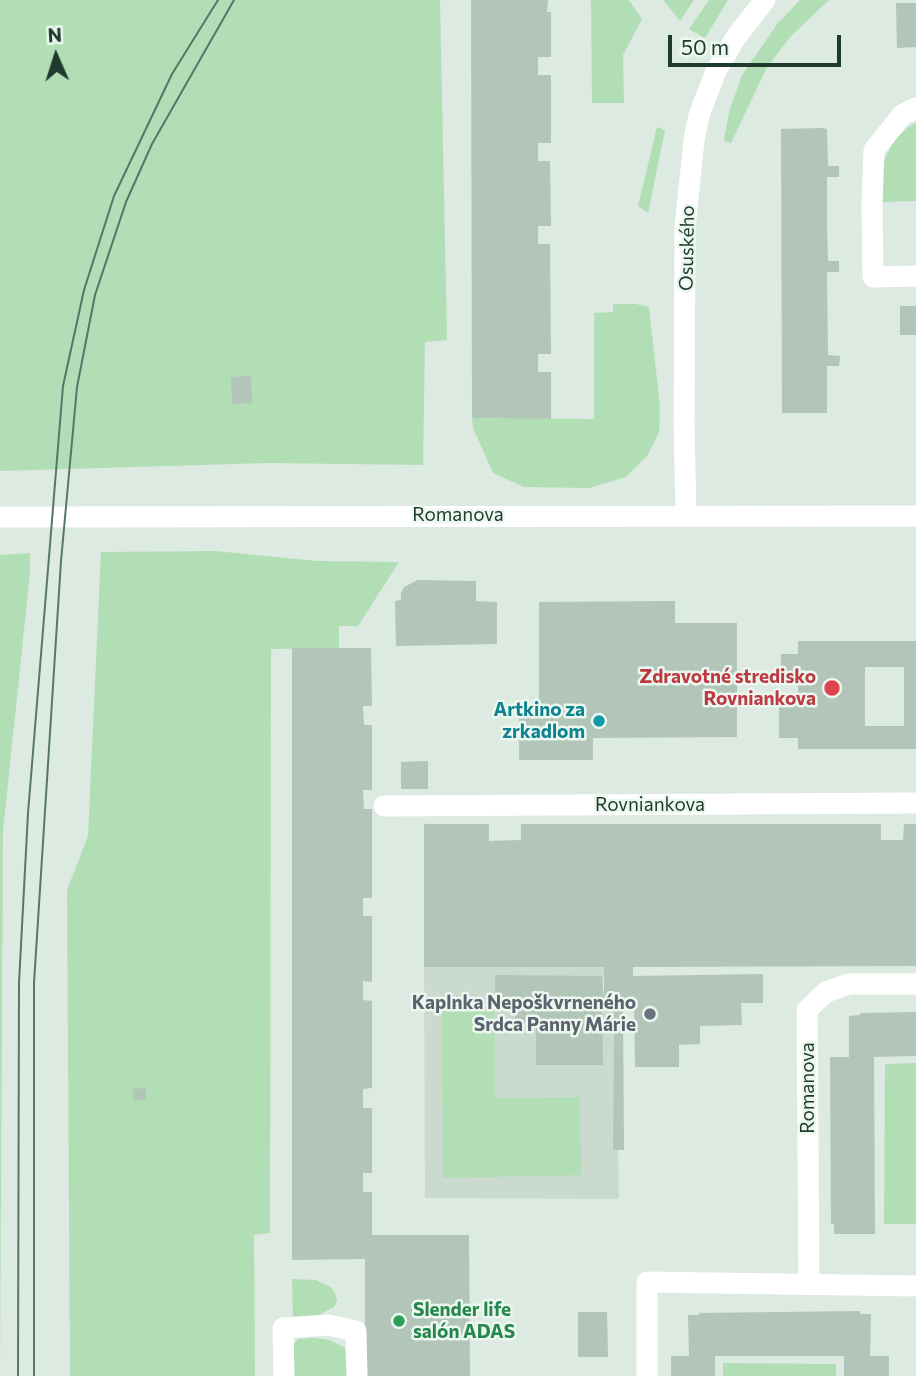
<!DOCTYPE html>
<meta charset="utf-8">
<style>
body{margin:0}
#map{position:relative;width:916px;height:1376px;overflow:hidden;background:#dceae1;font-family:Commissioner,sans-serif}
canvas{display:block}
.north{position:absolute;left:21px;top:21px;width:70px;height:70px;-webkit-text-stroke:5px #ecf7ef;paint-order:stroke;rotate:357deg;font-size:19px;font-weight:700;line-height:28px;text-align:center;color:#1d3a2c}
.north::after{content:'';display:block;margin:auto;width:24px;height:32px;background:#1d3a2c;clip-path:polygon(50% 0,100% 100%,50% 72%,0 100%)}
.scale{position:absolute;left:668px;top:35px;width:173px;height:32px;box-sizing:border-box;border:4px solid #1d3a2c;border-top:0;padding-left:9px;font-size:21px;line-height:24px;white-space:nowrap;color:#1d3a2c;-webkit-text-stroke:5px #ecf7ef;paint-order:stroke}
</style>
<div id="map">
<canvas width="916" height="1376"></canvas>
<div class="north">N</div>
<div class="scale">50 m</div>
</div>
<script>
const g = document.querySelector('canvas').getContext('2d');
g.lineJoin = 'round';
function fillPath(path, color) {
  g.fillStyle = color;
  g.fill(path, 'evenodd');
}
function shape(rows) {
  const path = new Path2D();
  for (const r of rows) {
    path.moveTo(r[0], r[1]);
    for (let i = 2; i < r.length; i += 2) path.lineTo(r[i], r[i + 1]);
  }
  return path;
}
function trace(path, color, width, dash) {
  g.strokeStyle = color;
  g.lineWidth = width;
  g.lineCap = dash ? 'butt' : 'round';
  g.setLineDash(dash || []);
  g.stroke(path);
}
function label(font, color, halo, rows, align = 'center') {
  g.font = font + ' Commissioner,sans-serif';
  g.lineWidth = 5;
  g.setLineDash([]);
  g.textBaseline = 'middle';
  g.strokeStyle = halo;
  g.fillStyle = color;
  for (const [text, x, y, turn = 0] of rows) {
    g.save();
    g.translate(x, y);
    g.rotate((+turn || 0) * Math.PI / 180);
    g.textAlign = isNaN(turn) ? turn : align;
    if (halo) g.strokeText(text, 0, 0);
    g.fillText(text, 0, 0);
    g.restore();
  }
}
fillPath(shape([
 [424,967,604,967,602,1006,604,1008,614,1008,613,1150,618,1150,619,1199,425,1198]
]), '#cadacf');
fillPath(shape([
 [0,0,440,0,447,340,425,342,423,465,268,463,0,471],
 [591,0,629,0,642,19,623,55,624,103,592,103],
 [663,0,694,0,680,21],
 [709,0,728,0,705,38,689,29],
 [800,0,829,0,792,35,767,67,731,143,724,141,729,112,742,75,778,23],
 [916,123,916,201,880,202,883,163,893,142,907,128],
 [657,127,665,130,648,213,638,206],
 [613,304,636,304,649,307,660,407,659,432,648,455,626,477,589,488,524,487,493,473,473,428,472,418,594,419,594,313,613,312],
 [215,551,317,561,399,562,358,626,339,626,339,648,271,649,270,1233,254,1235,255,1376,70,1376,67,890,88,836,101,552],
 [30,553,30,573,3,831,0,1376,0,555],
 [494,1007,495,1098,580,1097,581,1175,443,1178,441,1008],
 [916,1063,916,1224,884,1224,885,1064],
 [292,1279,316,1280,331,1287,335,1293,337,1301,334,1307,315,1317,293,1318],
 [315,1338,330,1340,345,1348,347,1376,292,1376,293,1345,298,1339],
 [723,1363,836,1364,836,1376,723,1376]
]), '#b2deb5');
fillPath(shape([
 [471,0,548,0,547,12,551,12,551,57,538,57,538,75,551,75,551,143,538,143,538,161,550,161,551,226,538,226,538,244,550,244,551,354,538,354,538,372,551,372,551,419,472,418],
 [896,3,916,3,916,47,897,48],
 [823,128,827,129,828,166,839,166,839,177,827,177,827,224,828,261,839,261,839,272,827,272,828,355,840,356,839,366,827,366,827,413,782,413,781,129],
 [900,306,916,306,916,335,900,335],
 [251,376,252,403,232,404,231,377],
 [418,580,476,581,476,601,497,602,497,644,396,646,395,601,401,600,401,593,404,587],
 [675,601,675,623,737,623,737,737,593,738,593,760,519,760,519,706,539,706,539,602],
 [798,641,916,641,916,749,798,749,798,738,779,738,779,696,798,695,798,680,781,680,781,654,798,654],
 [865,667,904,667,904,726,865,726],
 [292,648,371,648,372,706,363,706,364,725,372,725,372,790,363,790,364,809,372,809,372,898,363,898,363,916,372,916,372,982,363,981,363,1000,372,1001,372,1088,363,1089,363,1108,372,1108,372,1173,363,1173,363,1192,372,1192,372,1235,469,1235,470,1376,365,1376,365,1259,292,1260],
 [428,761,428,789,401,789,401,762],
 [424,824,489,824,489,841,521,840,521,824,881,824,881,840,903,840,904,824,916,824,916,966,633,967,633,976,763,974,763,1003,741,1003,742,1025,700,1026,700,1044,679,1045,679,1067,635,1067,634,993,633,1008,623,1008,624,1150,613,1150,614,1008,602,1006,603,1065,536,1065,536,1023,515,1024,515,1002,495,1002,495,975,602,976,604,998,604,967,424,967],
 [916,1012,916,1056,874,1057,875,1234,834,1234,834,1224,831,1224,830,1057,849,1057,849,1016,860,1015,860,1013],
 [146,1088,146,1100,133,1100,133,1089],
 [860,1311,860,1314,871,1314,870,1356,889,1356,889,1376,844,1376,844,1356,715,1356,715,1376,671,1376,671,1356,689,1356,688,1315,699,1315,699,1313],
 [578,1312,607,1312,608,1357,578,1357]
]), '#b1c5b9');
trace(shape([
 [916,108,902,115,874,150,872,205,873,277,916,276],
 [686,515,684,424,685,228,694,140,699,115,716,71,736,37,765,0],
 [0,517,916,516],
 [384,806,916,803],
 [809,1284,807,1010,826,992,849,984,916,984],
 [284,1376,283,1328,329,1325,356,1331,357,1376],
 [647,1376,647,1282,916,1286]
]), '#fff', 21);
trace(shape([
 [18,1376,19,983,28,813,63,386,84,290,114,196,172,74,218,0],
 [34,1376,34,983,61,561,77,387,95,295,126,202,152,144,234,0]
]), '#577667', 2);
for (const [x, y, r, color] of [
 [832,688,9,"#e0444e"],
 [599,721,7,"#0f9aa8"],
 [650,1014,7,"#6b7280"],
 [399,1321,7,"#2e9e5b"]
]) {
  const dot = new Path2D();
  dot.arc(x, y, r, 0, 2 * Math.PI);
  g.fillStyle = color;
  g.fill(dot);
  trace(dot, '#ecf7ef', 2.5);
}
label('19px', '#1d3a2c', '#ecf7ef', [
 ["Osuského",687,248,-89],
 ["Romanova",458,515],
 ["Rovniankova",650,805],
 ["Romanova",808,1088,-90]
]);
label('bold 19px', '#be3a42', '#ecf7ef', [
 ["Zdravotné stredisko",816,677],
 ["Rovniankova",816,699]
], 'right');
label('bold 19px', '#0d838f', '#ecf7ef', [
 ["Artkino za",585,710],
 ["zrkadlom",585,732]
], 'right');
label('bold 19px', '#5b616d', '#ecf7ef', [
 ["Kaplnka Nepoškvrneného",636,1003],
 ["Srdca Panny Márie",636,1025]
], 'right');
label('bold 19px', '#27864d', '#ecf7ef', [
 ["Slender life",413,1310],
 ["salón ADAS",413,1332]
], 'left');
</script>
